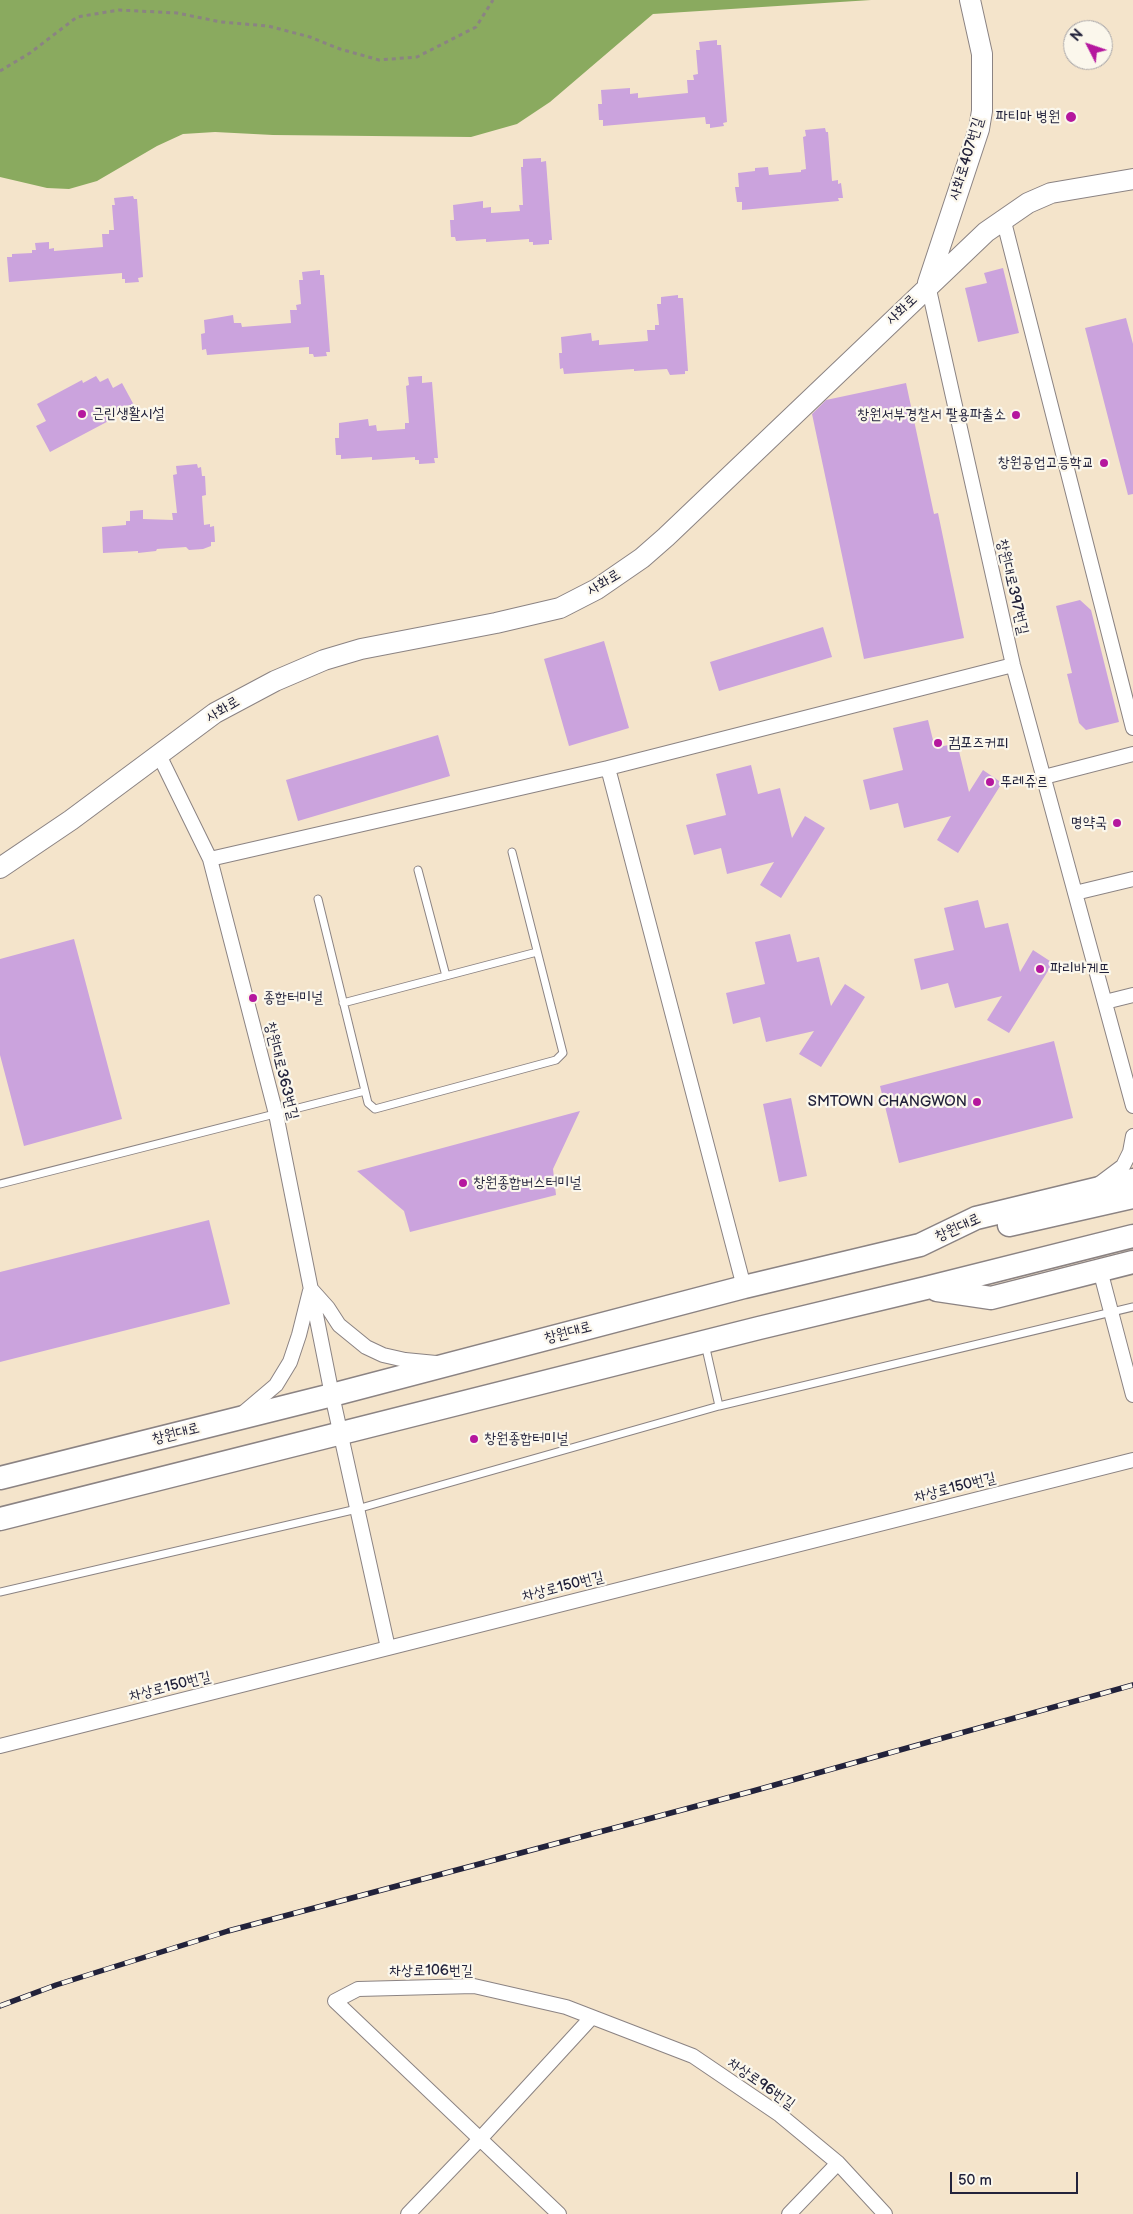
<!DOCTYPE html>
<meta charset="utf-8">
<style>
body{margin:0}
#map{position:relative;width:1133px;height:2214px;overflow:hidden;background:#f4e4cb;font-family:"Balsamiq Sans",sans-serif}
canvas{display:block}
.north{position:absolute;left:1063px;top:20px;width:50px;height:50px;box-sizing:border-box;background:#fbf7ec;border:1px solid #a4a2a5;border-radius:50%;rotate:311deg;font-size:14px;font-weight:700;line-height:20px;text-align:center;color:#22223b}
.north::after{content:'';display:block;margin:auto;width:18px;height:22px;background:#b5179e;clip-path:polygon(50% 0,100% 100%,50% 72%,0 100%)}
.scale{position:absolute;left:950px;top:2172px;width:128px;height:22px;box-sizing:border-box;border:2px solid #22223b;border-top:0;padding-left:6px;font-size:15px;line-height:18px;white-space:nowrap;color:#22223b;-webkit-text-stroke:4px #fbf7ec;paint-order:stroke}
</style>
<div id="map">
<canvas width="1133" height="2214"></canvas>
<div class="north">N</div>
<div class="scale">50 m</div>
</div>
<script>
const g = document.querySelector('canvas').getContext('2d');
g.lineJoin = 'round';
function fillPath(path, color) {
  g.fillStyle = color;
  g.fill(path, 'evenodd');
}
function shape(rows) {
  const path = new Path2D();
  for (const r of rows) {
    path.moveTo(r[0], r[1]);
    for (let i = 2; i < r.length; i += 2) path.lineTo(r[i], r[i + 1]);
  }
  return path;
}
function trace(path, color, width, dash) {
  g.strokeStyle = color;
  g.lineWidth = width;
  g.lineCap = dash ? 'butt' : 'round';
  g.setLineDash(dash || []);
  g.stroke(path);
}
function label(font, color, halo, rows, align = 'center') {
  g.font = font + ' "Balsamiq Sans","Poor Story",sans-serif';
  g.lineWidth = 4.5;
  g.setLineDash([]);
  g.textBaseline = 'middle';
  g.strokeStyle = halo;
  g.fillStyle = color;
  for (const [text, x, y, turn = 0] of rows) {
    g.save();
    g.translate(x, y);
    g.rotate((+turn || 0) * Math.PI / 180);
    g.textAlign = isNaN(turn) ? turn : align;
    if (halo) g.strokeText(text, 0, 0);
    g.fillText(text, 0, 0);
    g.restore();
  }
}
fillPath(shape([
 [0,0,871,0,653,14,550,102,517,124,471,137,273,135,215,132,183,134,157,146,97,181,69,189,47,188,0,177]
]), '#8aaa5f');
fillPath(shape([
 [717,40,717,45,721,45,727,122,723,123,724,126,710,128,710,124,706,124,705,117,603,126,603,120,599,120,598,104,602,104,601,90,630,88,630,94,638,93,638,98,688,93,687,80,694,80,693,75,698,74,696,50,700,50,699,42],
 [825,128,826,132,828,132,832,181,838,180,838,184,841,183,843,198,838,198,839,201,742,210,742,202,737,202,735,187,739,187,738,173,755,171,755,168,768,167,769,175,801,172,801,170,806,169,803,137,806,136,805,130],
 [541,158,541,162,546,161,552,240,549,240,549,244,533,245,533,242,529,242,529,239,486,242,486,239,456,241,455,237,451,237,450,220,454,220,453,205,483,201,483,208,491,207,491,213,520,211,519,205,523,205,521,167,523,167,523,159],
 [133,196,134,199,137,199,143,277,138,278,139,282,125,283,125,279,122,279,122,273,9,282,7,257,12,257,12,254,32,253,32,250,36,250,35,243,49,242,49,249,54,248,54,251,103,247,102,234,109,234,109,230,114,230,112,205,115,205,114,198],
 [1003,268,1019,333,978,342,965,288,987,283,984,273],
 [320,270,320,275,324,275,330,352,326,352,327,356,314,357,313,354,309,354,309,347,207,355,206,349,202,350,201,334,205,333,204,320,233,315,234,323,241,323,242,327,291,323,290,310,297,310,296,305,301,304,299,280,303,280,302,272],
 [678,295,678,298,683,298,688,371,685,371,685,374,670,375,667,369,634,371,634,369,564,374,563,368,560,369,559,353,562,353,561,337,591,333,592,341,599,340,599,345,648,341,647,330,655,330,655,325,659,325,657,304,661,304,661,297],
 [1126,318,1133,344,1133,494,1128,495,1085,328],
 [96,376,100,382,108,378,113,388,122,383,135,407,50,452,36,426,46,421,37,404,82,380,83,383],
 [422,376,422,383,432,382,438,458,434,458,435,463,419,464,419,460,415,460,415,457,372,460,372,457,341,459,341,455,336,455,335,438,339,438,339,423,368,419,369,426,376,425,377,431,405,429,405,423,409,423,406,386,409,385,408,377],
 [906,383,934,514,938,513,964,638,864,659,812,414,826,400],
 [197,464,198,468,201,467,202,476,205,476,206,495,202,496,204,525,210,524,210,527,214,526,215,542,211,542,211,546,203,549,189,550,186,547,157,549,156,551,138,553,138,551,103,553,102,527,126,525,126,521,130,521,130,511,143,510,143,519,173,520,172,513,177,513,173,475,177,474,176,466],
 [1080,600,1091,610,1119,722,1086,730,1079,723,1067,674,1072,673,1056,606],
 [823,627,832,657,719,691,710,662],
 [604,641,629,728,569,746,544,659],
 [928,720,935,748,957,743,969,792,983,770,1002,783,958,853,937,840,951,816,904,828,898,803,870,810,863,780,903,770,893,728],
 [438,735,450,776,298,821,286,780],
 [751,765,758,794,780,788,792,838,805,816,825,828,781,898,760,885,774,862,727,874,721,848,694,855,686,825,726,815,716,774],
 [978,900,985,928,1008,923,1020,972,1033,950,1053,963,1009,1033,987,1020,1002,996,955,1008,948,983,921,990,914,959,954,950,944,908],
 [790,934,797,962,819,957,831,1006,845,984,865,997,821,1067,799,1054,814,1031,766,1042,760,1017,733,1024,726,993,765,984,755,942],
 [74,939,122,1119,24,1146,0,1055,0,959],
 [1054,1041,1073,1118,899,1163,880,1086],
 [791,1098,807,1176,779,1182,763,1104],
 [580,1111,553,1169,556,1195,410,1232,404,1211,357,1171],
 [209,1220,230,1304,0,1362,0,1272]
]), '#cba3dd');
const lane = shape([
 [418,870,446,976],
 [318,899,368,1103,375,1109,556,1060,563,1053,512,852],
 [343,1003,537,952],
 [0,1184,365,1091],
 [705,1344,719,1406,1133,1307],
 [0,1592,357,1509,719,1406]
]);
const street = shape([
 [1003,218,1133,728],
 [928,285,1013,665,1133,1106],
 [159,755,210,859,276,1114,332,1395,388,1648],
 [608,768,744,1287],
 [1044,777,1133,754],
 [210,859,608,768,1013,665],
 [1075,893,1133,879],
 [1105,1002,1133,995],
 [1099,1184,1123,1166,1130,1152,1133,1136],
 [1100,1270,1133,1395],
 [311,1289,328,1308,339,1325,366,1347,383,1355,405,1360,436,1363],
 [243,1413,276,1385,290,1362,299,1335,310,1291],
 [0,1746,1133,1460],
 [408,2214,480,2139,592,2017],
 [559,2214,335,2001,358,1989,474,1986,566,2007,693,2056,780,2115,838,2163,885,2214],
 [789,2214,838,2163]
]);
const secondary = shape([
 [928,283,979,129,982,111,982,54,970,0],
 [0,868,71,820,215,713,275,681,324,660,361,649,496,623,560,608,597,589,642,558,666,537,986,232,1028,203,1051,193,1133,179]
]);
const primary = shape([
 [1009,1225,1133,1197],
 [937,1290,991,1298,1133,1262],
 [0,1478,332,1395,744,1287,920,1245,976,1218,1133,1180],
 [0,1519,759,1328,926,1288,1133,1236]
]);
trace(lane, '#8b8383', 9);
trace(street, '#8b8383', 16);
trace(secondary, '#8b8383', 22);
trace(primary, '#8b8383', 25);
trace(shape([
 [0,71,30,53,77,17,119,10,177,13,221,22,268,26,310,37,340,49,379,60,417,57,476,27,493,0]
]), '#8b8383', 3, [4, 4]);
trace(lane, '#fff', 7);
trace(street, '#fff', 14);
trace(secondary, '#fff', 20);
trace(primary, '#fff', 22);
const rail = shape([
 [0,2006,56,1985,228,1931,753,1791,1133,1685]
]);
trace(rail, '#22223b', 5.5);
trace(rail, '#fbf7ec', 4, [11]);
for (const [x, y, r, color] of [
 [1071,117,6,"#b5179e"],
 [82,414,5,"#b5179e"],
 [1016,415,5,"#b5179e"],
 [1104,463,5,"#b5179e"],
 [938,743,5,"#b5179e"],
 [990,782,5,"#b5179e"],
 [1117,823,5,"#b5179e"],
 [1040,969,5,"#b5179e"],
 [253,998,5,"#b5179e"],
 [977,1102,5,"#b5179e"],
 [463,1183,5,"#b5179e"],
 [474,1439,5,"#b5179e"]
]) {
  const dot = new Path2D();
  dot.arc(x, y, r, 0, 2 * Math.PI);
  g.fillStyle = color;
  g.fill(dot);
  trace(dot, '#fbf7ec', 2);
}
label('15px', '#22223b', '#fbf7ec', [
 ["파티마 병원",1060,117,"right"],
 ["근린생활시설",92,414],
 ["창원서부경찰서 팔용파출소",1006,415,"right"],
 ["창원공업고등학교",1094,463,"right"],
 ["컴포즈커피",948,743],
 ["뚜레쥬르",1000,782],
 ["명약국",1107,823,"right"],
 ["파리바게뜨",1050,969],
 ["종합터미널",263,998],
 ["SMTOWN CHANGWON",967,1102,"right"],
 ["창원종합버스터미널",473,1183],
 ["창원종합터미널",484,1439]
], 'left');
label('15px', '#22223b', '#fbf7ec', [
 ["사화로407번길",967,159,-73],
 ["사화로",902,310,-44],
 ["사화로",604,583,-31],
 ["창원대로397번길",1012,587,77],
 ["사화로",223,710,-31],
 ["창원대로363번길",281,1071,76],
 ["창원대로",958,1228,-24],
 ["창원대로",568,1333,-15],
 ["창원대로",176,1434,-14],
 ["차상로150번길",955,1488,-14],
 ["차상로150번길",563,1587,-14],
 ["차상로150번길",170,1687,-14],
 ["차상로106번길",431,1971],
 ["차상로96번길",761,2084,35]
]);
</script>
